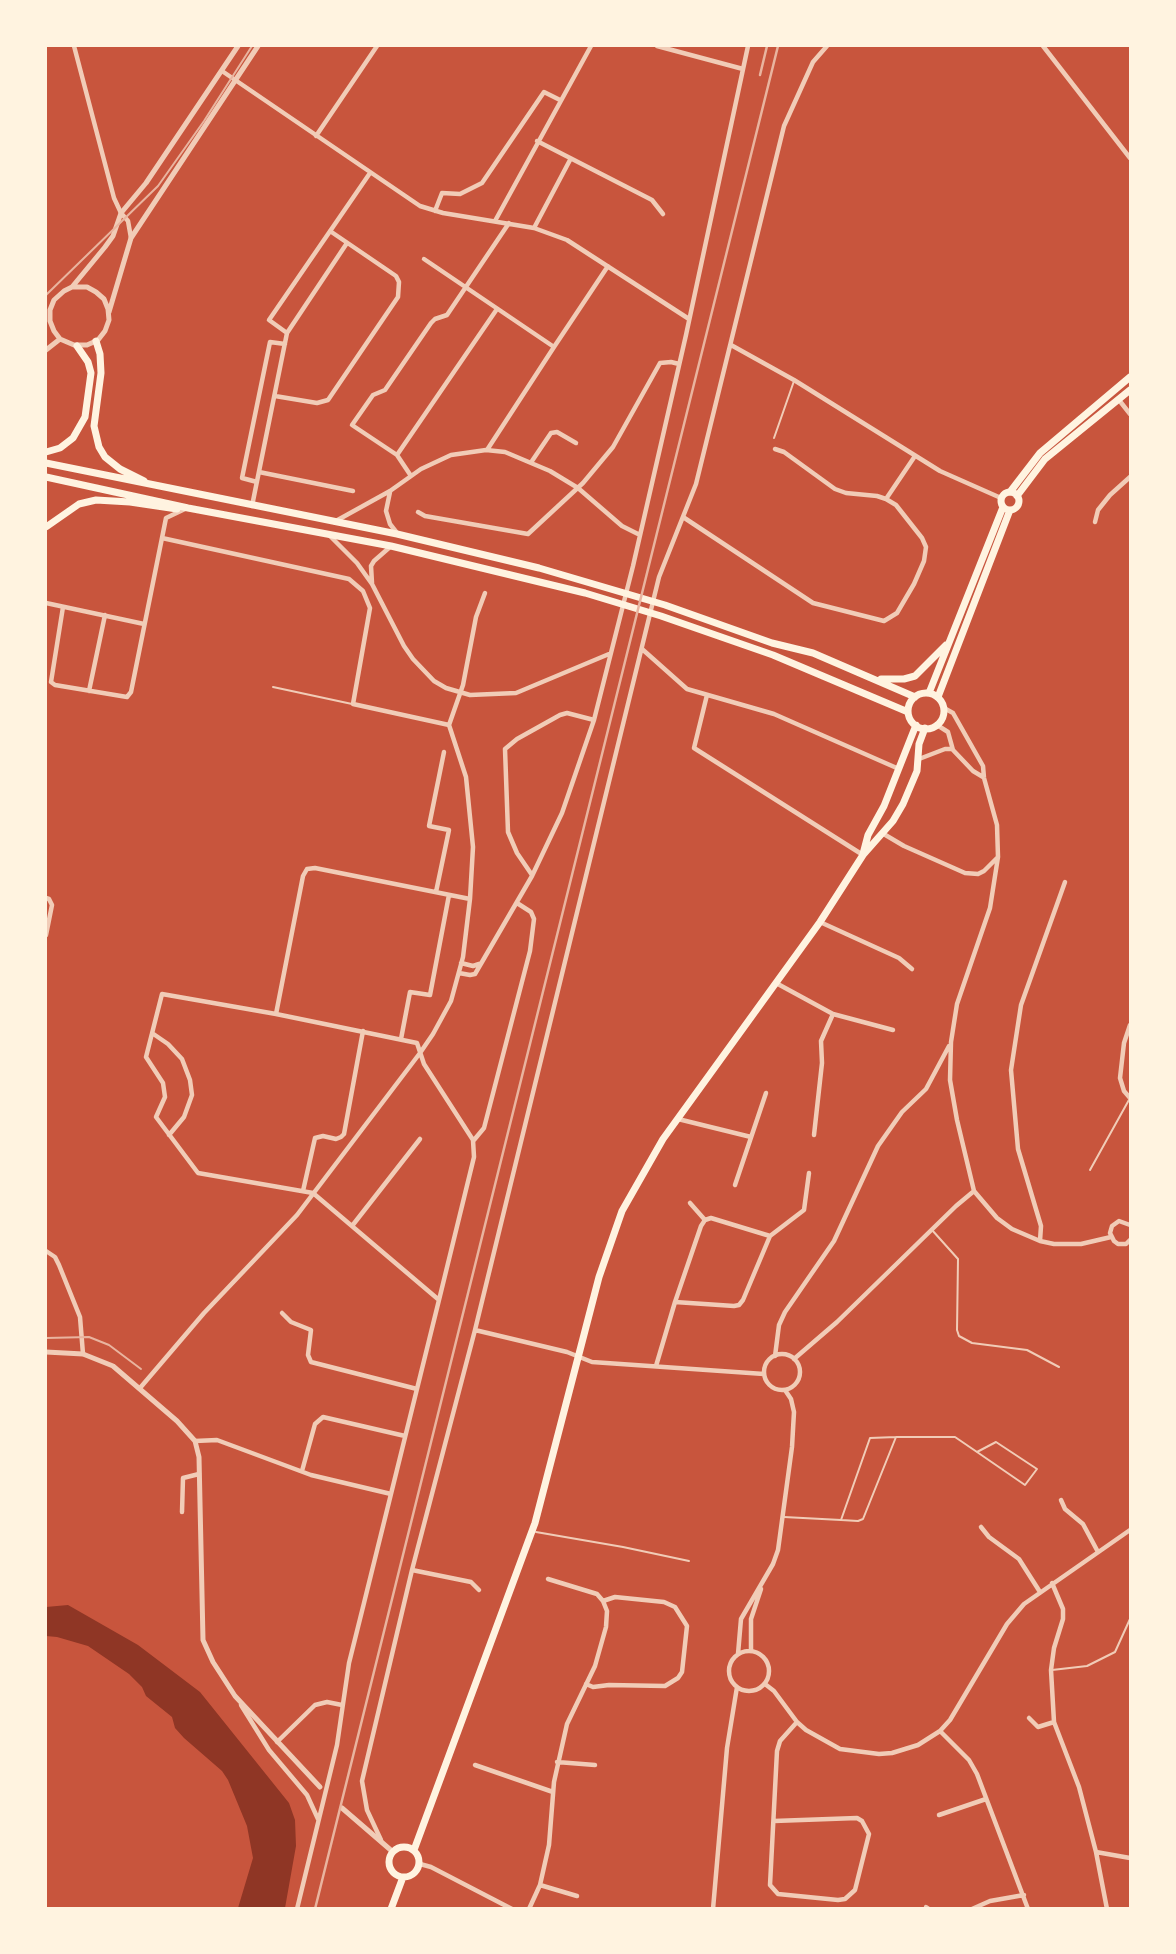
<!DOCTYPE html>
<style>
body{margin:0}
#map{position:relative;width:1176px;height:1954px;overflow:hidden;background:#c8553d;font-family:Barlow,sans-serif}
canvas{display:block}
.frame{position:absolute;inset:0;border:47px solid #fff3e0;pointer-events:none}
</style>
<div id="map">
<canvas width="1176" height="1954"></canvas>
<div class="frame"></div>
</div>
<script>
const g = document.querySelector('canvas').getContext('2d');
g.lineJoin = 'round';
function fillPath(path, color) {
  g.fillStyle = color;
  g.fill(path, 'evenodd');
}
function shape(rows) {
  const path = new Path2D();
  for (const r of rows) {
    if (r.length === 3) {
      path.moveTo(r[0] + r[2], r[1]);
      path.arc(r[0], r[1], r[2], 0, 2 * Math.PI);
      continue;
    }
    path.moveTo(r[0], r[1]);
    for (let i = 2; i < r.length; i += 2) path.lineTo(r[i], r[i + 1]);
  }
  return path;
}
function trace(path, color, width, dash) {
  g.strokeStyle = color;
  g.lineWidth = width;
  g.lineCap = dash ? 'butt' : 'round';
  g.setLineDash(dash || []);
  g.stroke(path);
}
fillPath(shape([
 [68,1605,138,1645,200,1692,289,1803,295,1820,296,1846,285,1908,238,1908,253,1858,247,1826,228,1780,222,1771,184,1738,175,1728,172,1717,146,1696,142,1687,129,1674,88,1646,57,1637,46,1636,46,1607]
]), '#8f3625');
trace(shape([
 [774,438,794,381],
 [273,687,352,704],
 [1090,1170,1130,1098],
 [932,1230,958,1259,957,1330,959,1336,972,1343,1027,1350,1059,1367],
 [896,1437,955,1437,977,1452,1025,1485,1037,1469,996,1442,977,1452],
 [896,1437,863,1519,858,1521,841,1520,870,1438,896,1437],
 [784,1517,841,1520],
 [536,1532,623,1547,689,1561],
 [1052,1670,1087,1666,1115,1652,1130,1619]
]), '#f1ccb7', 2);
trace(shape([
 [74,46,114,198,121,213,128,221,131,238],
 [657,46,743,69],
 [1043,46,1130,158],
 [222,71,420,206,443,213,534,228,567,240,689,319],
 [316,136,377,46],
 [537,141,652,200,663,214],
 [435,211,442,193,460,194,482,183,544,92,560,100],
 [495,221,591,46],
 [534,228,570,160],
 [424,259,554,347,608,266],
 [287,333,269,320,370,173],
 [731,345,794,380,940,471,1001,498],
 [275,396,317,403,328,400,398,297,399,282,396,276,330,231],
 [1119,400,1130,414],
 [775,449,784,452,835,489,846,493,877,496,886,499],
 [487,450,554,347],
 [397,455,497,309],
 [532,461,551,433,557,432,576,443],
 [259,472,353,491],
 [411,476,397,455,352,425,373,395,385,390,431,323,435,319,447,315,509,223],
 [257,482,242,478,270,342,285,344],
 [390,492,386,511,390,524,397,533],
 [252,506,287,333,347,243],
 [418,512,425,516,528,534,583,483,613,447,660,363,671,362,679,364],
 [683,517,813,603,884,621,897,613,914,584,924,561,926,547,922,538,896,505,886,499,915,456],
 [334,522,390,491,421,469,451,455,486,450,505,452,550,471,578,488,622,526,640,535],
 [1095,522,1098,510,1110,495,1130,477],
 [330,536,357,563,372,584,404,646,413,659,434,681,446,688,470,695,516,693,609,654],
 [162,538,349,579,363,591,370,608,353,704,449,725],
 [372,583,371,566,374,561,390,547],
 [46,603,144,624],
 [63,607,51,682,55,685,127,697,131,692,166,518,187,508],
 [642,649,687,689,774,714,899,769],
 [89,691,105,615],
 [707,695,694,748,863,855],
 [944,708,953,713,983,766,984,778,997,825,998,857,990,908,957,1004,951,1042,950,1080,957,1120,974,1191,997,1218,1012,1229,1040,1241,1054,1244,1081,1244,1111,1237],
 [937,725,948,732,953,750,973,771,983,777],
 [919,759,945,749,951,749],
 [882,833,904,846,965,873,978,874,984,871,998,857],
 [532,875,517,853,508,832,505,749,517,739,560,715,567,713,594,720],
 [436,892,449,830,429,826,444,752],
 [46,898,49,899,52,905,46,935],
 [820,922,899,958,912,969],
 [461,963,473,966,479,964],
 [459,973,470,975,475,974,532,876,562,813,594,720,633,566,686,335,748,46],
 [776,983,833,1014,821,1041,822,1063,814,1135],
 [276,1014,303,876,307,869,315,868,470,899],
 [833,1014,893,1030],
 [1130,1025,1124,1043,1120,1078,1124,1091,1130,1098],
 [152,1033,168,1044,182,1059,190,1080,192,1095,184,1117,169,1135],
 [401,1039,410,992,430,995,449,895],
 [678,1119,751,1137],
 [474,1140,484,1128,530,951,534,919,531,912,517,903],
 [735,1185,766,1093],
 [303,1191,315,1138,323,1136,336,1139,341,1137,344,1134,363,1031],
 [690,1203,705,1220],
 [1130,1225,1119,1221,1112,1226,1110,1233,1114,1241,1118,1244,1126,1244,1130,1240],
 [352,1226,420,1139],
 [770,1236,804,1210,809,1173],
 [1040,1241,1041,1226,1018,1149,1011,1070,1021,1005,1065,882],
 [46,1251,55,1257,59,1265,80,1317,83,1354],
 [282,1313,291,1322,311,1330,308,1355,311,1362,417,1389],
 [475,1330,567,1352,592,1362,764,1374],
 [782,1372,18],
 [775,1356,779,1325,785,1312,834,1241,878,1146,902,1112,926,1089,949,1046],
 [794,1359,837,1322,956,1206,974,1191],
 [656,1366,675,1302,701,1226,705,1220,711,1218,770,1236,743,1300,739,1305,734,1306,675,1302],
 [140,1388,204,1313,297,1215,420,1053,433,1034,451,1001,463,957,470,899,473,847,466,777,449,725,463,685,476,617,485,593],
 [195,1441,217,1440,311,1475,391,1494],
 [302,1471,315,1424,323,1417,405,1436],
 [1061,1500,1065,1509,1083,1524,1098,1552],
 [182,1512,183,1478,199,1474],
 [981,1527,989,1537,1019,1559,1040,1592],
 [412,1570,471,1582,479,1590],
 [1052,1583,1063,1609,1063,1619,1054,1648,1051,1670,1054,1722,1079,1787,1096,1852,1107,1909],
 [751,1650,751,1619,761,1589],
 [749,1671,20],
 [738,1654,741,1619,773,1564,778,1550,792,1447,794,1412,791,1399,785,1390],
 [586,1684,593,1687,609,1685,665,1686,678,1678,682,1672,687,1626,675,1607,664,1602,615,1597,603,1601],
 [765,1684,774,1691,797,1722,806,1730,840,1749,879,1754,892,1753,918,1745,940,1731,950,1720,1007,1624,1024,1604,1130,1530],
 [241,1705,269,1750,307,1795,318,1819],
 [1029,1718,1038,1727,1054,1722],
 [940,1731,969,1760,977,1774,1028,1909],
 [277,1742,315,1705,327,1702,342,1705],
 [557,1762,595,1765],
 [475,1765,553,1792],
 [939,1815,986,1799],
 [774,1821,857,1818,862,1821,869,1834,855,1890,845,1899,838,1900,778,1894,770,1885,777,1751,780,1741,797,1722],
 [381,1840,367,1810,362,1781,412,1570,475,1330,659,577,696,484,784,126,813,62,827,46],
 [1096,1852,1130,1858],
 [420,1864,431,1867,512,1909],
 [540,1885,577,1896],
 [926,1907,929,1909],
 [297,1909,337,1745,349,1663,364,1603,391,1494,439,1300,474,1157,473,1140,424,1064,417,1043,276,1014,162,994,146,1057,163,1083,165,1097,156,1117,198,1173,313,1193,439,1300],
 [529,1909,540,1885,549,1845,554,1782,567,1724,595,1666,606,1627,607,1611,603,1601,597,1594,548,1579],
 [713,1909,727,1748,737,1687],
 [972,1909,990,1901,1024,1895]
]), '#f1ccb7', 4.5);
trace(shape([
 [72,287,105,247,113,236,121,213,146,183,238,46],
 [109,312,131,238,258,46],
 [96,341,87,345,74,345,60,339,54,331,50,321,50,310,54,300,64,291,72,287,87,287,96,292,104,299,108,309,109,320,105,331,98,340],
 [46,350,60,339],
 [46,1352,83,1354,113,1366,177,1421,195,1441,199,1457,203,1640,213,1662,235,1696,320,1787],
 [342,1808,393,1852]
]), '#f1ccb7', 5);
trace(shape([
 [96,341,100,354,101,373,94,426,99,447,105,457,120,469,144,481],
 [46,452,60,448,73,438,85,417,91,373,88,362,77,346],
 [46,463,397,534,539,568,665,605,772,643,813,653,915,697],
 [46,477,188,508,391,546,585,593,661,616,773,655,908,712],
 [1010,492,1040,453,1130,377],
 [1010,501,9],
 [1017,496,1045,459,1130,390],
 [46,527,79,504,96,500,130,502,177,509],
 [881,679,904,679,915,676,946,645],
 [929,693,1003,507],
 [926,711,18],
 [938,697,1010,510],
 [863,854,868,835,884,806,916,725],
 [404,1862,15],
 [414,1850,535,1523,599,1277,622,1211,663,1139,820,922,863,855,893,821,903,804,917,771,919,744,925,728],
 [391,1909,403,1877]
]), '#fff3e0', 7);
trace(shape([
 [46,295,158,186,204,121,252,46],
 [46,1338,89,1337,109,1345,141,1369]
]), '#e9b49f', 2);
trace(shape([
 [760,75,767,46],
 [315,1909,778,46]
]), '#e9b49f', 2.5);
</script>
